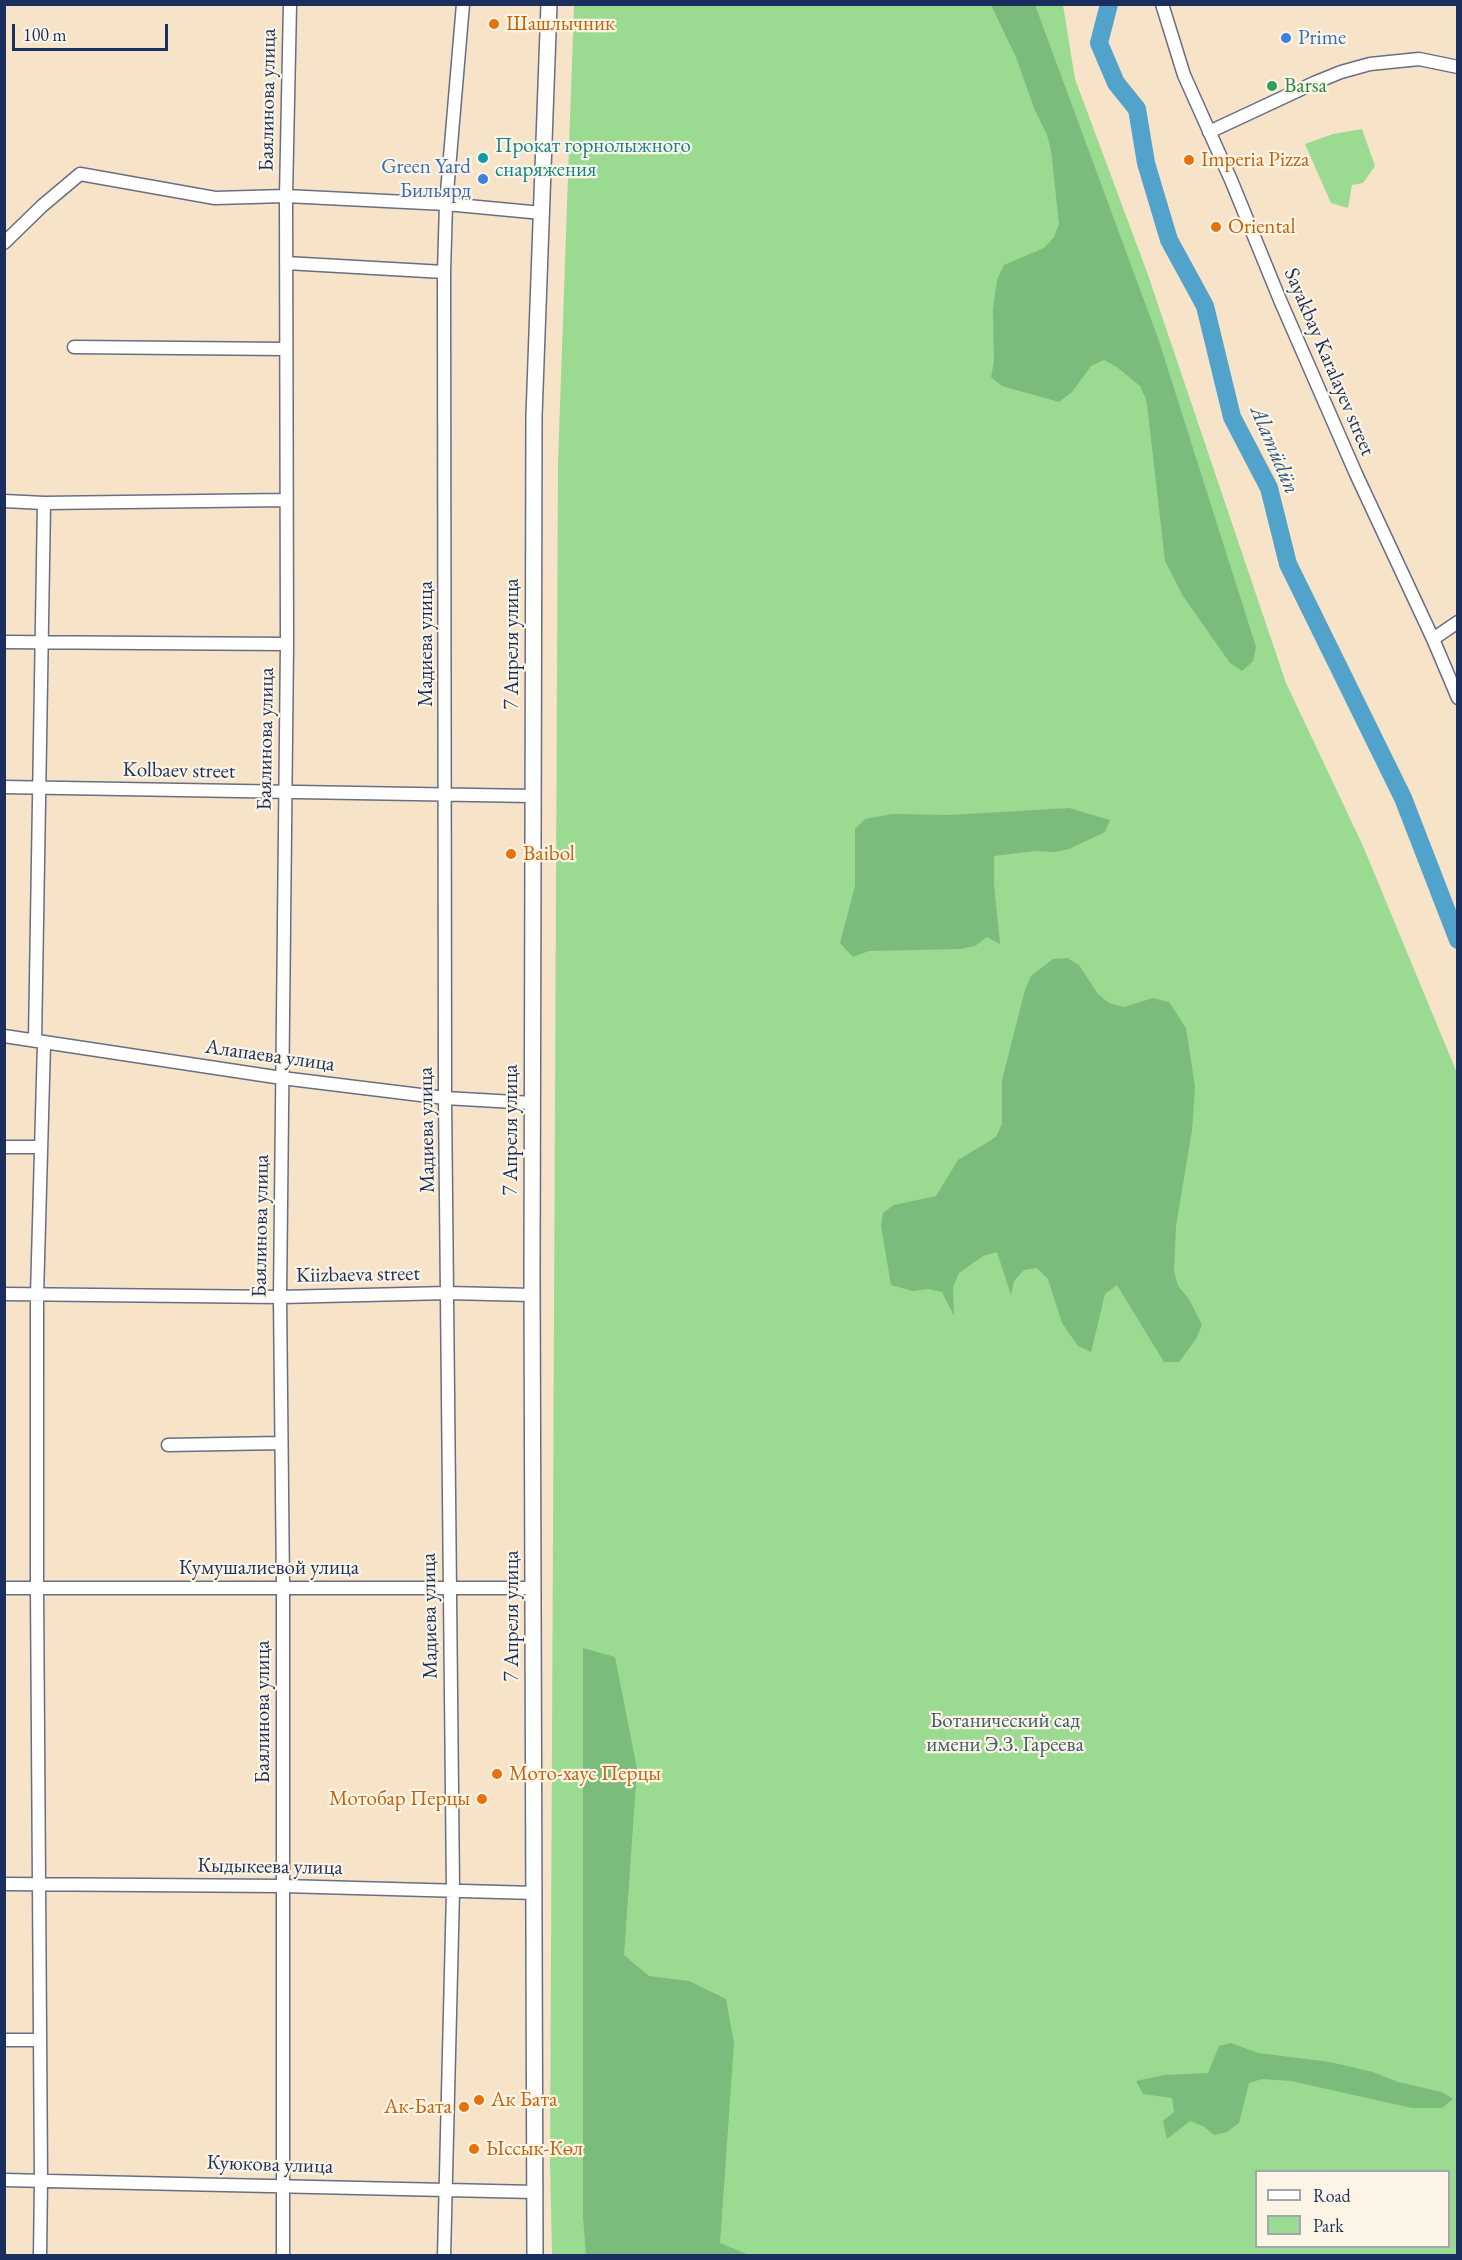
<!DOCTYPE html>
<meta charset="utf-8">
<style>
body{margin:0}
#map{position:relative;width:1462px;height:2260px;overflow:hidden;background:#f6e3c8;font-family:"EB Garamond",serif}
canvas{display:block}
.frame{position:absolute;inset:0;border:6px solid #1b2f5e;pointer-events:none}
.legend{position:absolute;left:1255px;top:2170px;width:195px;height:78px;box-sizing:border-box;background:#fcf5e5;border:2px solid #a2a6af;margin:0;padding:8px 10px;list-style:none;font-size:18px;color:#1b2f5e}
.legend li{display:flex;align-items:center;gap:12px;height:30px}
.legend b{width:30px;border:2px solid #a2a6af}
.scale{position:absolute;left:12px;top:24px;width:156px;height:27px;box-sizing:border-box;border:3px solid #1b2f5e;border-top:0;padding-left:8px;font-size:18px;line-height:21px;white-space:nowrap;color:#1b2f5e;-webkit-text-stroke:4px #fcf5e5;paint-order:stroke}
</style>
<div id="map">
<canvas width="1462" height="2260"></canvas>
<div class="frame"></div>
<ul class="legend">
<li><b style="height:8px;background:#fff"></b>Road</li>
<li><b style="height:16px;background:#9adb91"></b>Park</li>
</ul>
<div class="scale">100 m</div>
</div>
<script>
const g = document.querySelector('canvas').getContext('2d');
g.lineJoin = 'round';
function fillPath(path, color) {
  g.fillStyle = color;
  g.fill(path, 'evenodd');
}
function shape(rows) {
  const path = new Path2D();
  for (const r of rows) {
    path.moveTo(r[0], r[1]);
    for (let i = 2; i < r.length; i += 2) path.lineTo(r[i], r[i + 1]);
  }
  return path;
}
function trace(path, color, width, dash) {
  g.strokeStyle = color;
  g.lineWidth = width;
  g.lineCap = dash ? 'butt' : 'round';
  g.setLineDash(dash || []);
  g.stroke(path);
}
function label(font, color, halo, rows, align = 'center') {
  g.font = font + ' "EB Garamond",serif';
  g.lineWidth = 4.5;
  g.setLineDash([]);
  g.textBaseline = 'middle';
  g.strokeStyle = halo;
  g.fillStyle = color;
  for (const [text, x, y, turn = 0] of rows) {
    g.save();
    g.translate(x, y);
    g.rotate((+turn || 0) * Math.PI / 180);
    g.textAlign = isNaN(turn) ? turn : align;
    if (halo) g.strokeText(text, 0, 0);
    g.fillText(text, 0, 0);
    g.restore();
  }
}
fillPath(shape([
 [574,5,1063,5,1075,79,1148,275,1286,683,1363,846,1457,1073,1457,2255,552,2255,550,2161,558,463],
 [1256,2172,1448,2172,1448,2246,1256,2246],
 [1362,129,1375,166,1363,183,1352,185,1348,208,1331,203,1305,144,1333,134]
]), '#9adb91');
fillPath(shape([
 [991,5,1035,5,1159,341,1256,647,1253,661,1242,671,1230,663,1183,596,1165,561,1148,413,1146,399,1140,386,1117,367,1104,360,1091,366,1072,392,1059,402,1002,386,991,377,994,362,993,309,997,280,1004,265,1044,248,1054,237,1059,224,1051,150,1047,135,1034,108,1016,57],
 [1069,808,1110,820,1105,832,1069,849,1055,852,1035,851,994,856,994,884,1000,944,987,937,975,946,960,949,869,951,853,957,840,943,855,886,855,829,865,819,892,814,950,815],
 [1067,958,1079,965,1098,994,1109,1003,1124,1007,1153,998,1169,1002,1186,1028,1195,1087,1192,1130,1176,1226,1174,1271,1178,1286,1189,1299,1202,1325,1196,1339,1179,1362,1164,1362,1117,1285,1105,1294,1091,1352,1078,1346,1062,1323,1048,1279,1037,1268,1024,1270,1014,1281,1011,1295,997,1252,983,1256,959,1273,953,1287,954,1316,942,1292,928,1289,913,1291,891,1285,881,1226,883,1213,894,1205,936,1196,958,1160,996,1137,1002,1124,1002,1080,1025,990,1031,976,1053,959],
 [583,1648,615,1657,637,1769,624,1955,649,1976,689,1981,726,1999,734,2043,720,2243,749,2255,586,2255,583,2217],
 [1231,2043,1258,2053,1330,2062,1373,2072,1398,2082,1442,2092,1453,2099,1442,2108,1412,2108,1291,2081,1262,2079,1249,2083,1239,2123,1227,2132,1214,2135,1203,2126,1190,2121,1167,2139,1163,2121,1174,2112,1172,2098,1143,2094,1136,2081,1164,2075,1208,2073,1219,2046]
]), '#7bbb7b');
trace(shape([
 [1109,4,1099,43,1116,83,1137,109,1146,163,1169,240,1205,306,1232,417,1269,488,1288,564,1403,798,1458,940]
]), '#51a3cc', 18);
const minor = shape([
 [1162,4,1184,75,1231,180,1280,300,1356,474,1433,639,1458,698],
 [1209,132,1314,83,1341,72,1370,64,1419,59,1458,67],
 [4,243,42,206,80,174,215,198,286,196,446,204,542,213],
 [286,263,444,272],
 [74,347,285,349],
 [4,501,44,503,285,500],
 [1433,639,1458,622],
 [4,642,287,644],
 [4,787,532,796],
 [4,1036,282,1078,445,1098,532,1103],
 [35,1040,44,503],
 [4,1147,41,1147],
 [4,1294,280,1297,448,1293,532,1295],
 [168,1445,281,1443],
 [4,1588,533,1588],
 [4,1884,283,1886,535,1893],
 [4,2040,40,2040],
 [4,2180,535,2192],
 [40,2256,41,2180,37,1588,37,1296,44,1043],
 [283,2256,283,1588,280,1297,287,644,286,196,290,4],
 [444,2256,453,1891,445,1098,444,272,446,204,463,4]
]);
const major = shape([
 [535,2256,532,1275,534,416,549,4]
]);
trace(minor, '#686e83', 15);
trace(major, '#686e83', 18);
trace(minor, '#fff', 12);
trace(major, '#fff', 15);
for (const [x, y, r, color] of [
 [494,24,6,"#e8710a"],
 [1286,38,6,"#3f7fe0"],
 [1272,86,6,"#2e9e5b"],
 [483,158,6,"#0f9aa8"],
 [1189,160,6,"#e8710a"],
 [483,179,6,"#3f7fe0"],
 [1216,227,6,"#e8710a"],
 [511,854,6,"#e8710a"],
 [497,1774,6,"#e8710a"],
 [482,1799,6,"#e8710a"],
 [479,2100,6,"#e8710a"],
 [464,2107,6,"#e8710a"],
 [474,2149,6,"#e8710a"]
]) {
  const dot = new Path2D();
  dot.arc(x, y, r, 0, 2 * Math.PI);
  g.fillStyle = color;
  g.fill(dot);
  trace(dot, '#fcf5e5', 2);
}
label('21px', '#c56008', '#fcf5e5', [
 ["Шашлычник",506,24],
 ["Imperia Pizza",1201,160],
 ["Oriental",1228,227],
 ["Baibol",523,854],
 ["Мото-хаус Перцы",509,1774],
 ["Мотобар Перцы",470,1799,"right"],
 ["Ак Бата",491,2100],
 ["Ак-Бата",452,2107,"right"],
 ["Ыссык-Көл",486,2149]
], 'left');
label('21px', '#366cbe', '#fcf5e5', [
 ["Prime",1298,38],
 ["Green Yard",471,167,"right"],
 ["Бильярд",471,191,"right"]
], 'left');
label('21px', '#27864d', '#fcf5e5', [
 ["Barsa",1284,86]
], 'left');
label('21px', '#1b2f5e', '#fcf5e5', [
 ["Баялинова улица",268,100,-89],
 ["Sayakbay Karalayev street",1329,362,67],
 ["Мадиева улица",426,644,-90],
 ["7 Апреля улица",512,644,-90],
 ["Баялинова улица",266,739,-89],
 ["Kolbaev street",179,771,1],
 ["Алапаева улица",270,1056,8],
 ["Мадиева улица",427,1130,-91],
 ["7 Апреля улица",511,1130,-90],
 ["Баялинова улица",261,1226,-89],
 ["Kiizbaeva street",358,1275,-1],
 ["Кумушалиевой улица",269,1568],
 ["Мадиева улица",430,1616,-91],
 ["7 Апреля улица",512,1616,-90],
 ["Баялинова улица",263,1712,-90],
 ["Кыдыкеева улица",270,1867,1],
 ["Куюкова улица",270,2165,2]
]);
label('21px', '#0d838f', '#fcf5e5', [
 ["Прокат горнолыжного",495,146],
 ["снаряжения",495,170]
], 'left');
label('21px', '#3b5a6b', '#fcf5e5', [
 ["Ботанический сад",1005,1721],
 ["имени Э.З. Гареева",1005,1745]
]);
label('italic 22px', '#2e5884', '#fcf5e5', [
 ["Alamüdün",1274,450,67]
]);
</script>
